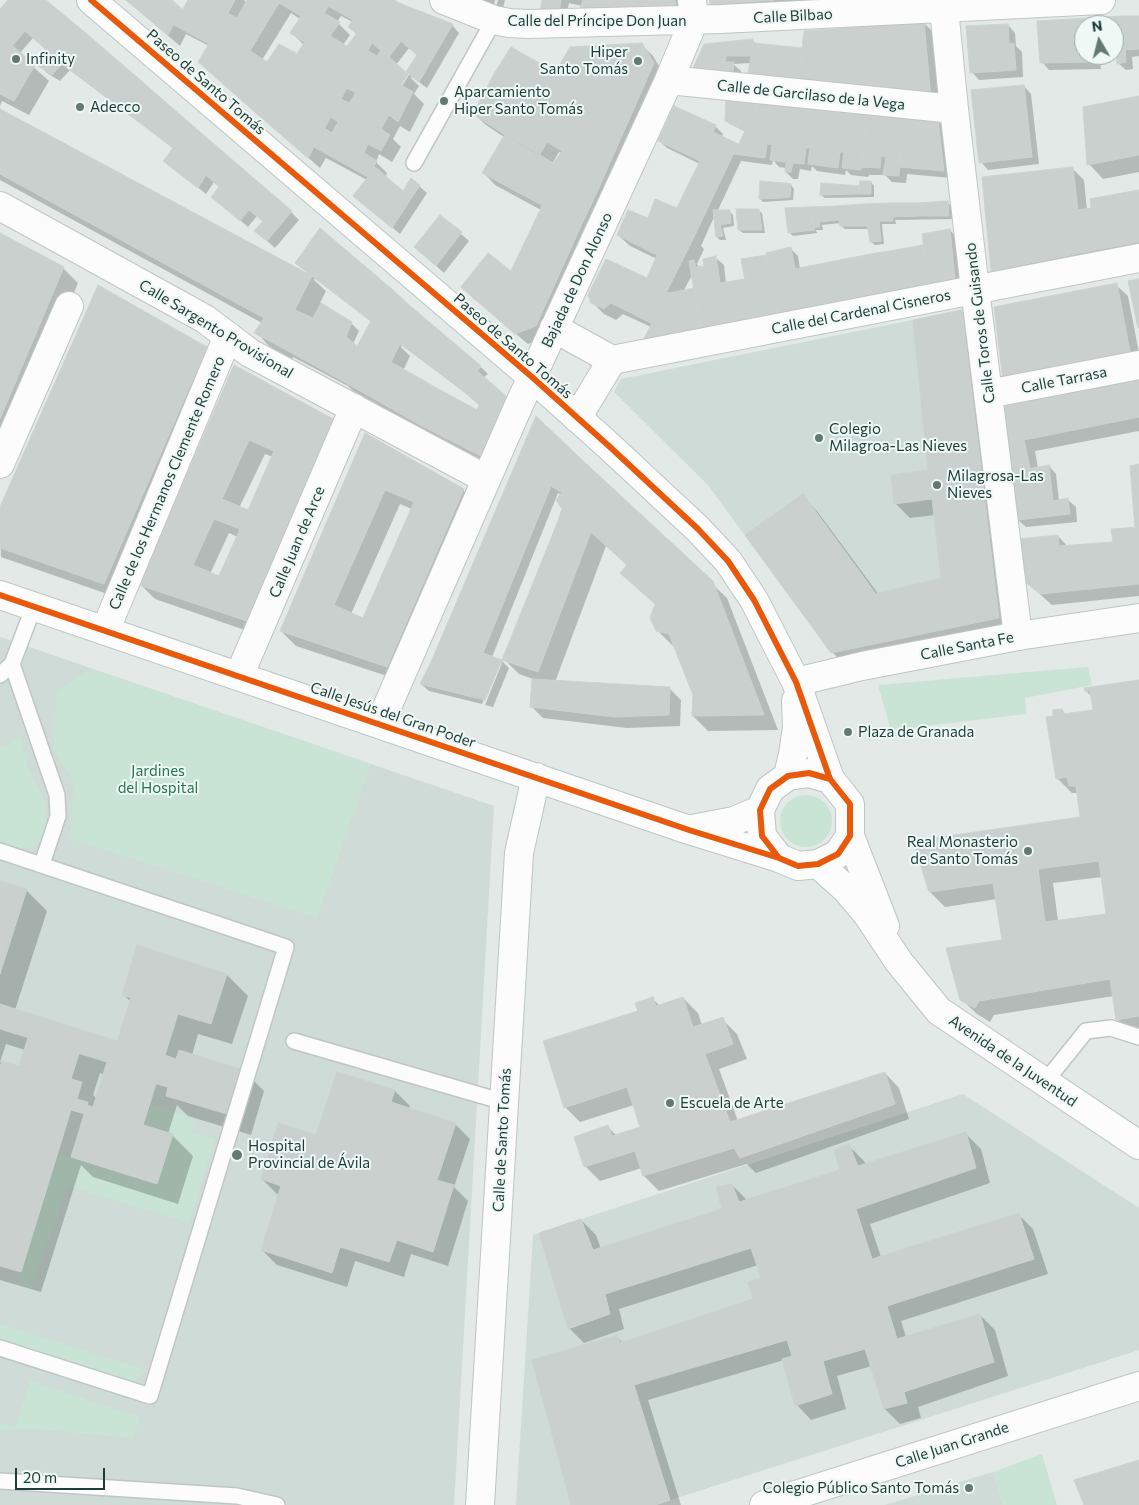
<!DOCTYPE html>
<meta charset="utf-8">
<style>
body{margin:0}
#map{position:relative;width:1139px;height:1505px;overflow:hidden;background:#e2e9e6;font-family:Commissioner,sans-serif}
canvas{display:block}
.north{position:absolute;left:1074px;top:15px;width:50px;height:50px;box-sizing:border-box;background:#eff8f5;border:1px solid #9bada9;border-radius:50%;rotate:352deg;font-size:14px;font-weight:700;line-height:20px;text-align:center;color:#1e3d38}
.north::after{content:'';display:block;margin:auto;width:18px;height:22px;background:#637975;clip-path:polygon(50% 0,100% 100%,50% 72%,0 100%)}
.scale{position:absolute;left:15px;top:1468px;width:90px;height:22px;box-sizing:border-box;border:2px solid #1e3d38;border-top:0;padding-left:6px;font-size:15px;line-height:18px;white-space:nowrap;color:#1e3d38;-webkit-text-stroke:4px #eff8f5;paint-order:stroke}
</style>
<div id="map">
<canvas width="1139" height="1505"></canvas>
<div class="north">N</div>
<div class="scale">20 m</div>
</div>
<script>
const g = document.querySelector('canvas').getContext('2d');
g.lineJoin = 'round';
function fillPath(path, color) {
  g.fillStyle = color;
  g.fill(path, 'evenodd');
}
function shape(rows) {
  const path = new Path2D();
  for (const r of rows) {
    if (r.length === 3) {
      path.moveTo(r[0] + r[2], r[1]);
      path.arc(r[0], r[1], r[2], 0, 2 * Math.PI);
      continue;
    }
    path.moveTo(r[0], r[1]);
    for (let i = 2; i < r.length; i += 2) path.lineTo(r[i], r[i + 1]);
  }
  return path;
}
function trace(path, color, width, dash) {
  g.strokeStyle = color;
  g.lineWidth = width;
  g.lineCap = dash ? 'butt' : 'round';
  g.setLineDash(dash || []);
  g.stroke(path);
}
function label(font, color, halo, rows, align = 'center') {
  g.font = font + ' Commissioner,sans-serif';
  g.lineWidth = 4;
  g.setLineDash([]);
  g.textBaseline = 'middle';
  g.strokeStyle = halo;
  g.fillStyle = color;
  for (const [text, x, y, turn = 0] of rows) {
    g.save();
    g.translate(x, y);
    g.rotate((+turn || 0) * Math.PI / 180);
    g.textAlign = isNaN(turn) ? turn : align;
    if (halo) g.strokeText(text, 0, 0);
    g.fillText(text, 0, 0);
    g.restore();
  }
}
fillPath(shape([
 [962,310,999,618,831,653,708,485,614,392,621,379],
 [0,637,494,806,454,1505,0,1505],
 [963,1094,1139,1208,1139,1350,655,1505,516,1505,533,1235],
 [993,1472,1003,1505,885,1505]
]), '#cfdbd6');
fillPath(shape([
 [1088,667,1092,685,1025,698,1026,714,891,730,878,685],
 [92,669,371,764,317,918,71,839,73,782,53,748,57,691],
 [20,734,28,768,45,802,48,816,43,838,37,844,29,848,21,849,0,843,0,747,6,746,14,741],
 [806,821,26],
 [150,1104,195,1118,191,1132,215,1139,189,1223,68,1186,31,1289,17,1284,58,1153,157,1184,173,1134,143,1125],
 [0,1324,147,1370,134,1382,0,1341],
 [30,1381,140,1417,133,1438,35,1429,0,1430,0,1423,15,1428],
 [1042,1454,1057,1505,1003,1505,993,1472]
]), '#c9e4d4');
fillPath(shape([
 [9,0,44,0,291,212,299,220,275,248,256,231,264,222,257,216,248,227,213,197,221,188,214,182,206,194,173,168,174,149,70,70,60,81,47,73,40,66,50,53,33,38,19,54,49,81,29,115,2,101,0,106,0,11],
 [126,0,170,0,183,11,189,0,201,0,206,3,208,0,244,0,247,3,249,0,391,0,452,25,459,33,427,88,412,77,411,78,419,86,414,94,424,104,410,132,400,126,393,139,401,147,392,162,379,154,376,162,387,173,385,177,404,192,419,186,427,193,400,234,363,203,367,180,326,158,320,168,226,86,209,46,186,34,180,46],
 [291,13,300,19,292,33,304,45,296,55,280,46,268,64,262,60],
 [341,16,353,22,350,27,357,35,347,48,343,45,350,35,337,22],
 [409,48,418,56,406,73,396,65],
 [407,73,410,73,399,91,397,90],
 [479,0,495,0,494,6],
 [498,0,505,0,503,9,496,7],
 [543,0,582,0,582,3,583,3,584,0,680,0,683,14,582,6,569,3,566,18],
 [711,0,801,0,802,7,723,16,712,5],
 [1139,17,1139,56,1132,57,1133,69,1126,70,1118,63,1118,54,1114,54,1114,25,1084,25,1084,55,1104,55,1099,56,1101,69,1049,70,1042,62,1039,22],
 [923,22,935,34,942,110,756,86,751,63,733,64,741,71,740,79,691,74,753,41,756,44,803,49],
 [1008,25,1015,33,1016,46,1022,52,1023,77,979,80,972,72],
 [641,44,653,56,665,76,547,337,528,344,474,299,462,287,511,273,541,210,495,185,484,173,504,137,486,125,474,114,511,49,556,74],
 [559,152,562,153,554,166,552,164],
 [1024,86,1031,94,1039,164,988,170,981,162],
 [1139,97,1139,172,1103,179,1089,164],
 [759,103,938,121,946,129,951,178,907,174,906,183,892,182,885,175,869,175,868,177,851,175,846,170,845,175,817,171,812,166,811,171,800,169,798,179,793,179,786,172,786,168,779,167,773,160,772,165,741,161,717,212,729,211,733,215,734,226,723,228,726,240,720,240,717,237,715,215,701,246,704,249,697,264,700,268,706,267,716,258,724,265,726,283,746,280,768,256,791,249,798,256,800,269,924,246,950,230,957,238,962,285,653,346,645,338,651,327,623,314,616,320,604,314,592,302,648,279,657,259,630,246,618,235,649,220,656,201,677,210,700,164,667,148,660,141,675,108,715,126,723,134,721,138,739,146,746,132,730,124,727,121],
 [693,273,696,289,683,292],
 [0,110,309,276,310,274,476,372,481,367,488,374,483,378,508,401,488,463,435,435,434,437,352,390,348,386,293,357,292,359,270,347,256,332,262,323,0,180],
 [315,278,372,322,357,348,353,344,359,331,351,323,320,303,326,291,314,280],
 [402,345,481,405,478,411,403,371,410,356,401,347],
 [1073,169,1084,180,1087,210,1093,209,1139,191,1139,255,1004,282,992,270],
 [871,182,874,186,874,197,825,198,821,195,822,184,861,187],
 [791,185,794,189,793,200,763,202,760,199],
 [947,202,951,206,952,219,895,220,896,224,882,224,884,244,875,245,871,242,869,229,845,229,841,226,841,223,822,225,823,230,816,230,817,233,793,236,789,232,786,209],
 [758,210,762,213,765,233,743,233,739,230],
 [440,216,469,241,444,273,423,254],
 [0,235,63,268,78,283,0,468],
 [1116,285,1128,296,1139,353,1015,390],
 [962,311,977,326,1013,633,848,668,832,652,802,496,817,511,879,595,942,579,935,515,910,518,895,503,930,471],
 [206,348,221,363,119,598,1,557,0,510],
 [235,367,333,420,348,435,262,636,155,599,140,584],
 [265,454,273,457,249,512,239,508],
 [229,533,238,537,220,578,210,574],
 [1139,380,1139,431,1035,451,1038,468,1049,466,1056,474,1059,501,1068,500,1076,507,1077,522,1026,527,1018,520,1005,405],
 [537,419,727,598,778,730,708,731,693,716,695,695,675,646,672,645,657,630,656,605,622,573,628,566,606,546,555,682,670,689,681,700,680,726,627,728,543,718,531,706,533,679,519,674,504,659,563,508,562,495,558,493,492,657,502,661,509,668,493,707,485,705,502,663,500,663,482,704,429,691,421,684,432,662],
 [366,435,463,490,478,505,402,681,296,646,281,631],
 [400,504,412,509,364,620,351,614],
 [1139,465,1139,596,1052,605,1025,581,1058,536,1068,547,1114,543,1137,529,1132,467],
 [1139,681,1139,1033,1133,1034,1118,1020,1114,996,994,1015,990,1022,977,1014,961,999,1003,941,997,899,945,907,930,892,1082,819,1077,793,1072,793,1057,778,1054,717,1062,710,1066,715,1094,711,1092,697,1086,691],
 [1102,877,1108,915,1058,921,1053,883],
 [0,882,26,890,47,911,15,1010,118,1042,131,1002,123,994,227,975,248,996,232,1044,198,1034,192,1055,244,1071,264,1091,251,1135,188,1116,177,1105,168,1134,172,1135,193,1156,178,1204,93,1177,81,1165,41,1292,0,1280],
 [6,1044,25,1050,20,1068,0,1062],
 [100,1073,104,1075,97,1099,93,1095],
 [652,998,660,1006,683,998,698,1013,702,1025,722,1019,737,1034,747,1059,719,1069,738,1121,885,1073,899,1088,909,1119,756,1173,747,1164,659,1191,644,1176,642,1168,600,1181,585,1166,608,1127,617,1136,642,1128,634,1105,580,1122,565,1107,639,1012],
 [338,1073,395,1091,410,1106,409,1109,455,1124,470,1139,454,1187,468,1201,448,1266,411,1254,404,1277,355,1261,347,1287,277,1265,262,1250,280,1195,277,1194,262,1179,317,1137],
 [966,1134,981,1149,990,1183,870,1224,881,1257,1018,1214,1033,1229,1048,1274,901,1321,906,1337,980,1315,995,1330,1008,1376,918,1407,921,1418,900,1424,885,1409,872,1366,837,1376,846,1409,811,1420,797,1405,784,1360,648,1400,681,1505,572,1505,616,1336,624,1344,755,1299,763,1279,758,1265,619,1309,624,1329,584,1343,569,1328,581,1220,596,1235,601,1249,724,1209,732,1185,747,1200,841,1171,849,1146,864,1161,866,1165]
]), '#0003');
const building = shape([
 [8,0,46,0,88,35,52,75,38,66,49,52,25,31,12,46,0,35,0,9,8,0],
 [126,0,172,0,182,9,168,35,126,0],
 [188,0,203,0,206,1,206,0,235,0,228,13,237,18,247,0,257,0,213,75,198,62,209,44,174,25,188,0],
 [257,0,333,0,304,42,290,33,301,16,279,3,250,51,267,62,279,44,296,53,257,114,213,75,257,0],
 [333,0,394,0,399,3,372,43,348,27,353,20,328,6,333,0],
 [542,0,561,0,559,11,540,12,542,0],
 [583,0,630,0,630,9,579,11,583,0],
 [630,0,675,0,676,7,630,9,630,0],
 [710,0,774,0,710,5,710,0],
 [399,3,453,24,419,82,406,72,417,55,401,41,389,57,372,43,399,3],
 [324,13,340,22,330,36,347,46,357,33,372,43,308,158,257,114,324,13],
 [1123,16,1126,62,1117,64,1116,46,1114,46,1114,25,1084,25,1084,55,1093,55,1094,62,1040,63,1037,21,1123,16],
 [1123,16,1139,16,1139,49,1125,50,1123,16],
 [924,21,931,100,855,91,859,27,924,21],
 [1008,24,1009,44,1014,43,1016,70,970,73,966,26,1008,24],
 [859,27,855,91,798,84,804,31,859,27],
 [0,35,35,65,14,101,0,94,0,35],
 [88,35,138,78,115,104,62,64,88,35],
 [753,39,751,56,726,56,725,62,734,62,733,72,723,71,722,77,690,75,704,44,753,39],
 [642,43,654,63,598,190,553,164,562,151,547,142,539,156,516,142,570,47,642,43],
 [753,43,802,48,798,84,747,79,753,43],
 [511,47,555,72,516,142,473,114,495,72,511,47],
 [381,50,408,74,401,85,413,92,398,122,389,115,381,129,390,135,381,151,368,144,364,153,377,161,368,177,314,147,324,128,332,133,338,122,331,117,341,99,349,103,356,93,347,88,368,51,377,56,381,50],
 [138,78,215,145,186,179,163,161,173,148,115,104,138,78],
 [1024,85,1032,157,979,163,971,90,1024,85],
 [1139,96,1139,155,1087,165,1083,107,1139,96],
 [726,99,759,102,746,131,725,121,726,99],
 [759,102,792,106,785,162,770,160,772,145,767,144,765,158,734,154,759,102],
 [674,106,716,125,713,132,738,144,711,201,685,191,700,161,658,141,674,106],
 [792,106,829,110,823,166,808,164,810,148,806,148,804,164,793,163,791,172,785,172,792,106],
 [0,109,312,276,277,345,254,333,264,318,0,174,0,109],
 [829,110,866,113,861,170,842,168,844,152,840,152,838,168,823,166,829,110],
 [866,113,903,117,899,176,883,175,886,157,881,156,880,168,861,167,866,113],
 [903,117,938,120,944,171,900,167,903,117],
 [505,134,598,190,581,226,482,173,505,134],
 [215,145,292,211,267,241,254,231,263,221,249,210,240,221,211,197,219,187,206,175,198,188,186,179,215,145],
 [374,166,403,191,411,178,420,185,392,228,353,196,368,177,374,166],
 [1073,167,1078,210,1091,208,1096,250,991,271,982,177,1073,167],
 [760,181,784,183,782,198,759,199,760,181],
 [860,181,871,181,871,194,859,194,860,181],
 [784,183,791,184,790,197,782,198,784,183],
 [821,183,859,186,859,194,820,195,821,183],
 [1139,190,1139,242,1096,250,1090,199,1139,190],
 [685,191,711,201,694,237,648,218,655,199,677,208,685,191],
 [948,201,949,216,919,216,917,203,948,201],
 [891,203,893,221,879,221,881,241,870,242,864,204,891,203],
 [891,203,917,203,919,216,892,217,891,203],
 [864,204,868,226,840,226,837,206,864,204],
 [542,206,581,226,536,326,515,334,461,287,488,253,511,271,542,206],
 [837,206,839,220,819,222,820,227,814,227,810,207,837,206],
 [810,207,815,230,788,233,785,208,810,207],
 [736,209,759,209,762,230,738,230,736,209],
 [628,210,694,237,651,323,611,303,604,309,591,303,588,295,606,259,647,278,657,255,617,235,628,210],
 [713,210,730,210,731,223,720,225,723,236,716,237,713,210],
 [440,215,462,232,436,266,414,247,440,215],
 [320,228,393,290,368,319,295,263,320,228],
 [950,229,955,278,929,284,922,234,950,229],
 [0,233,64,267,0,419,0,233],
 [923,245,929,284,904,288,896,250,923,245],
 [791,247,802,308,777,313,766,253,791,247],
 [896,250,904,288,878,293,871,254,896,250],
 [871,254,878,293,851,298,845,259,871,254],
 [767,255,769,276,777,313,752,318,741,259,767,255],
 [716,256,720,283,728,322,700,328,689,261,694,260,696,267,704,266,703,259,716,256],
 [845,259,851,298,827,303,820,264,845,259],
 [820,264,827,303,802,308,795,269,820,264],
 [745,279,752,318,728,322,720,283,745,279],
 [1139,279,1139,328,1138,328,1128,281,1139,279],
 [1117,283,1131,357,1003,380,994,307,1117,283],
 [98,285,207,347,104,584,0,548,0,507,98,285],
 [694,288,700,328,644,339,667,292,669,293,694,288],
 [393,290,408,304,385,333,368,319,393,290],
 [321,303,352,322,346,337,356,345,339,379,277,345,295,310,313,318,321,303],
 [408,304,481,366,460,388,385,333,408,304],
 [962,310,999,618,831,653,745,535,803,494,876,594,941,578,932,499,894,504,891,475,928,470,913,320,962,310],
 [371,321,400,344,391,362,442,391,422,426,339,379,371,321],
 [234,365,333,419,247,621,139,585,234,365],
 [249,440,274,451,248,510,222,499,249,440],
 [214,519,240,529,219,576,193,565,214,519],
 [476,370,506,396,498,415,479,405,460,388,476,370],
 [1139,378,1139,417,1024,440,1030,468,1012,472,1004,404,1139,378],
 [442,391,477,410,479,405,498,415,481,456,422,426,442,391],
 [536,416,580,458,570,482,561,492,551,486,483,653,502,660,485,700,420,684,431,662,536,416],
 [365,433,464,489,387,667,280,631,365,433],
 [385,490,414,502,363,618,334,605,385,490],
 [580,458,713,581,764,715,692,716,693,695,669,634,656,631,650,618,655,604,620,573,627,565,591,532,538,672,502,660,558,521,562,509,556,500,570,482,580,458],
 [1139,464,1139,531,1139,527,1135,527,1130,466,1139,464],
 [1049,465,1053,501,1068,498,1070,514,1017,520,1012,472,1049,465],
 [1139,527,1139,584,1040,594,1024,581,1019,539,1058,535,1059,546,1113,542,1111,529,1139,527],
 [532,679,670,687,669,715,615,717,530,707,532,679],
 [1139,680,1139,1016,1116,1020,1110,979,979,1001,975,1008,960,1000,946,948,1002,940,993,883,929,892,913,841,1080,817,1076,786,1069,786,1067,777,1056,779,1046,717,1053,716,1053,710,1062,709,1064,714,1093,710,1090,691,1085,691,1084,688,1139,680],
 [1099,861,1106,914,1045,922,1038,869,1099,861],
 [0,881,27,889,0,974,0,881],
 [137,945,227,974,211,1024,178,1014,165,1055,176,1059,179,1050,244,1070,230,1115,166,1096,168,1087,156,1084,143,1125,173,1134,157,1184,71,1157,87,1105,93,1107,107,1062,0,1029,0,1004,117,1041,131,998,122,995,137,945],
 [653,997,656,1006,683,997,693,1027,723,1017,733,1044,705,1054,730,1122,885,1072,895,1104,740,1158,734,1148,643,1176,635,1151,584,1167,574,1137,608,1125,612,1136,640,1127,627,1087,564,1108,543,1041,638,1011,635,1003,653,997],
 [28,1038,79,1054,71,1079,82,1082,77,1099,88,1102,85,1114,71,1110,21,1272,0,1266,0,1067,2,1061,19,1066,28,1038],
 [337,1072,395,1090,391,1102,456,1123,437,1180,454,1185,433,1252,397,1240,389,1262,340,1247,332,1273,261,1250,281,1186,261,1179,278,1123,316,1135,337,1072],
 [966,1132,976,1168,856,1209,872,1259,1019,1213,1034,1259,887,1306,897,1339,980,1314,994,1362,904,1392,907,1403,884,1409,865,1349,823,1361,832,1394,795,1406,782,1359,792,1356,787,1340,634,1385,670,1500,655,1505,571,1505,532,1360,617,1335,620,1343,753,1299,748,1282,761,1278,751,1248,605,1294,610,1314,568,1329,539,1233,581,1219,593,1250,722,1209,716,1187,732,1184,739,1202,840,1170,834,1150,849,1144,858,1166,966,1132],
 [1139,1460,1139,1505,1084,1505,1074,1480,1139,1460]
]);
fillPath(building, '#c9d0ce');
trace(building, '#cbd2cf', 1);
const lane = shape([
 [414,163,494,20],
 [12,664,34,606],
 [0,675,12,664,57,795,58,816,42,864],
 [0,851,286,947,150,1396,0,1348],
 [294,1041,504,1102],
 [1045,1082,1086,1031,1111,1028,1139,1037],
 [0,1481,237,1496,277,1505]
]);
const street = shape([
 [444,0,494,20,509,23,528,24,721,19,1101,0],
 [944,9,954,109,975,289,1018,636],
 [669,80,954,109],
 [0,206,205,319,250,353,486,479],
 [554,328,612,360,1139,258],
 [988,394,1139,365],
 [577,418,612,360],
 [0,464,69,306],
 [105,631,228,336],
 [239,676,354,408],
 [380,723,518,407,669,80,694,20,692,0],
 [764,1505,1139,1386]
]);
const secondary = shape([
 [91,0,532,377,610,447,698,529,728,561,754,600,796,682,830,779],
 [0,595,689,830,779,858,798,866,818,864,838,854,850,836,850,804,830,779,809,773,788,776,770,789,760,810,762,836,779,858],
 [796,682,862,666,1018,636,1139,618],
 [788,776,793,754,797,728,796,701],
 [692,829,734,821,760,810],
 [850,836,885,926],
 [818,864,846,889,867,914,899,962,939,1011,1139,1145],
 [480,1505,519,853,536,777]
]);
trace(lane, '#bfc6c3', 18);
trace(street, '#bfc6c3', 30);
trace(secondary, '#bdc6c3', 30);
trace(lane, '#fbfcfb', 15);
trace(street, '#fbfcfb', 28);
trace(secondary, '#fbfcfb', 28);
trace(shape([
 [91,0,532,377,610,447,698,529,728,561,754,600,796,682,830,779],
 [0,595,689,830,779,858,798,866,818,864,838,854,850,836,850,804,830,779,809,773,788,776,770,789,760,810,762,836,779,858]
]), '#e8590c', 6);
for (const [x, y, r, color] of [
 [16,59,5,"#637975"],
 [638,61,5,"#637975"],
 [444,101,5,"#637975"],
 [80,107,5,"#637975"],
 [819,438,5,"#637975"],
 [937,485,5,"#637975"],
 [848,732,5,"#637975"],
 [1028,851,5,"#637975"],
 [670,1103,5,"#637975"],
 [237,1155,6,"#637975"],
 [969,1488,5,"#637975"]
]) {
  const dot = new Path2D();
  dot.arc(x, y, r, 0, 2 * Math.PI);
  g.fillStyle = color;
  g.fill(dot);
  trace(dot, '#eff8f5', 2);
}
label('15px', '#1e3d38', '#eff8f5', [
 ["Calle Bilbao",793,16,-3],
 ["Calle del Príncipe Don Juan",597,21],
 ["Paseo de Santo Tomás",206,82,41],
 ["Calle de Garcilaso de la Vega",811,95,6],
 ["Bajada de Don Alonso",577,280,-65],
 ["Calle del Cardenal Cisneros",861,312,-11],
 ["Calle Toros de Guisando",980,323,-97],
 ["Calle Sargento Provisional",216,329,31],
 ["Paseo de Santo Tomás",513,346,41],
 ["Calle Tarrasa",1064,380,-11],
 ["Calle de los Hermanos Clemente Romero",167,483,-67],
 ["Calle Juan de Arce",297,542,-67],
 ["Calle Santa Fe",967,646,-11],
 ["Calle Jesús del Gran Poder",393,715,19],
 ["Avenida de la Juventud",1013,1061,34],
 ["Calle de Santo Tomás",502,1140,-87],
 ["Calle Juan Grande",952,1445,-18]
]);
label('15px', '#1e3d38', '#eff8f5', [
 ["Hiper",628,52,"right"],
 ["Santo Tomás",628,69,"right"],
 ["Infinity",26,59],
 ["Aparcamiento",454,92],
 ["Hiper Santo Tomás",454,109],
 ["Adecco",90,107],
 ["Colegio",829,429],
 ["Milagroa-Las Nieves",829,446],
 ["Milagrosa-Las",947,476],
 ["Nieves",947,493],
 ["Plaza de Granada",858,732],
 ["Real Monasterio",1018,842,"right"],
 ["de Santo Tomás",1018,859,"right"],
 ["Escuela de Arte",680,1103],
 ["Hospital",248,1146],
 ["Provincial de Ávila",248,1163],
 ["Colegio Público Santo Tomás",959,1488,"right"]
], 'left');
label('15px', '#25774e', '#eff8f5', [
 ["Jardines",158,771],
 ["del Hospital",158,788]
]);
</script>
